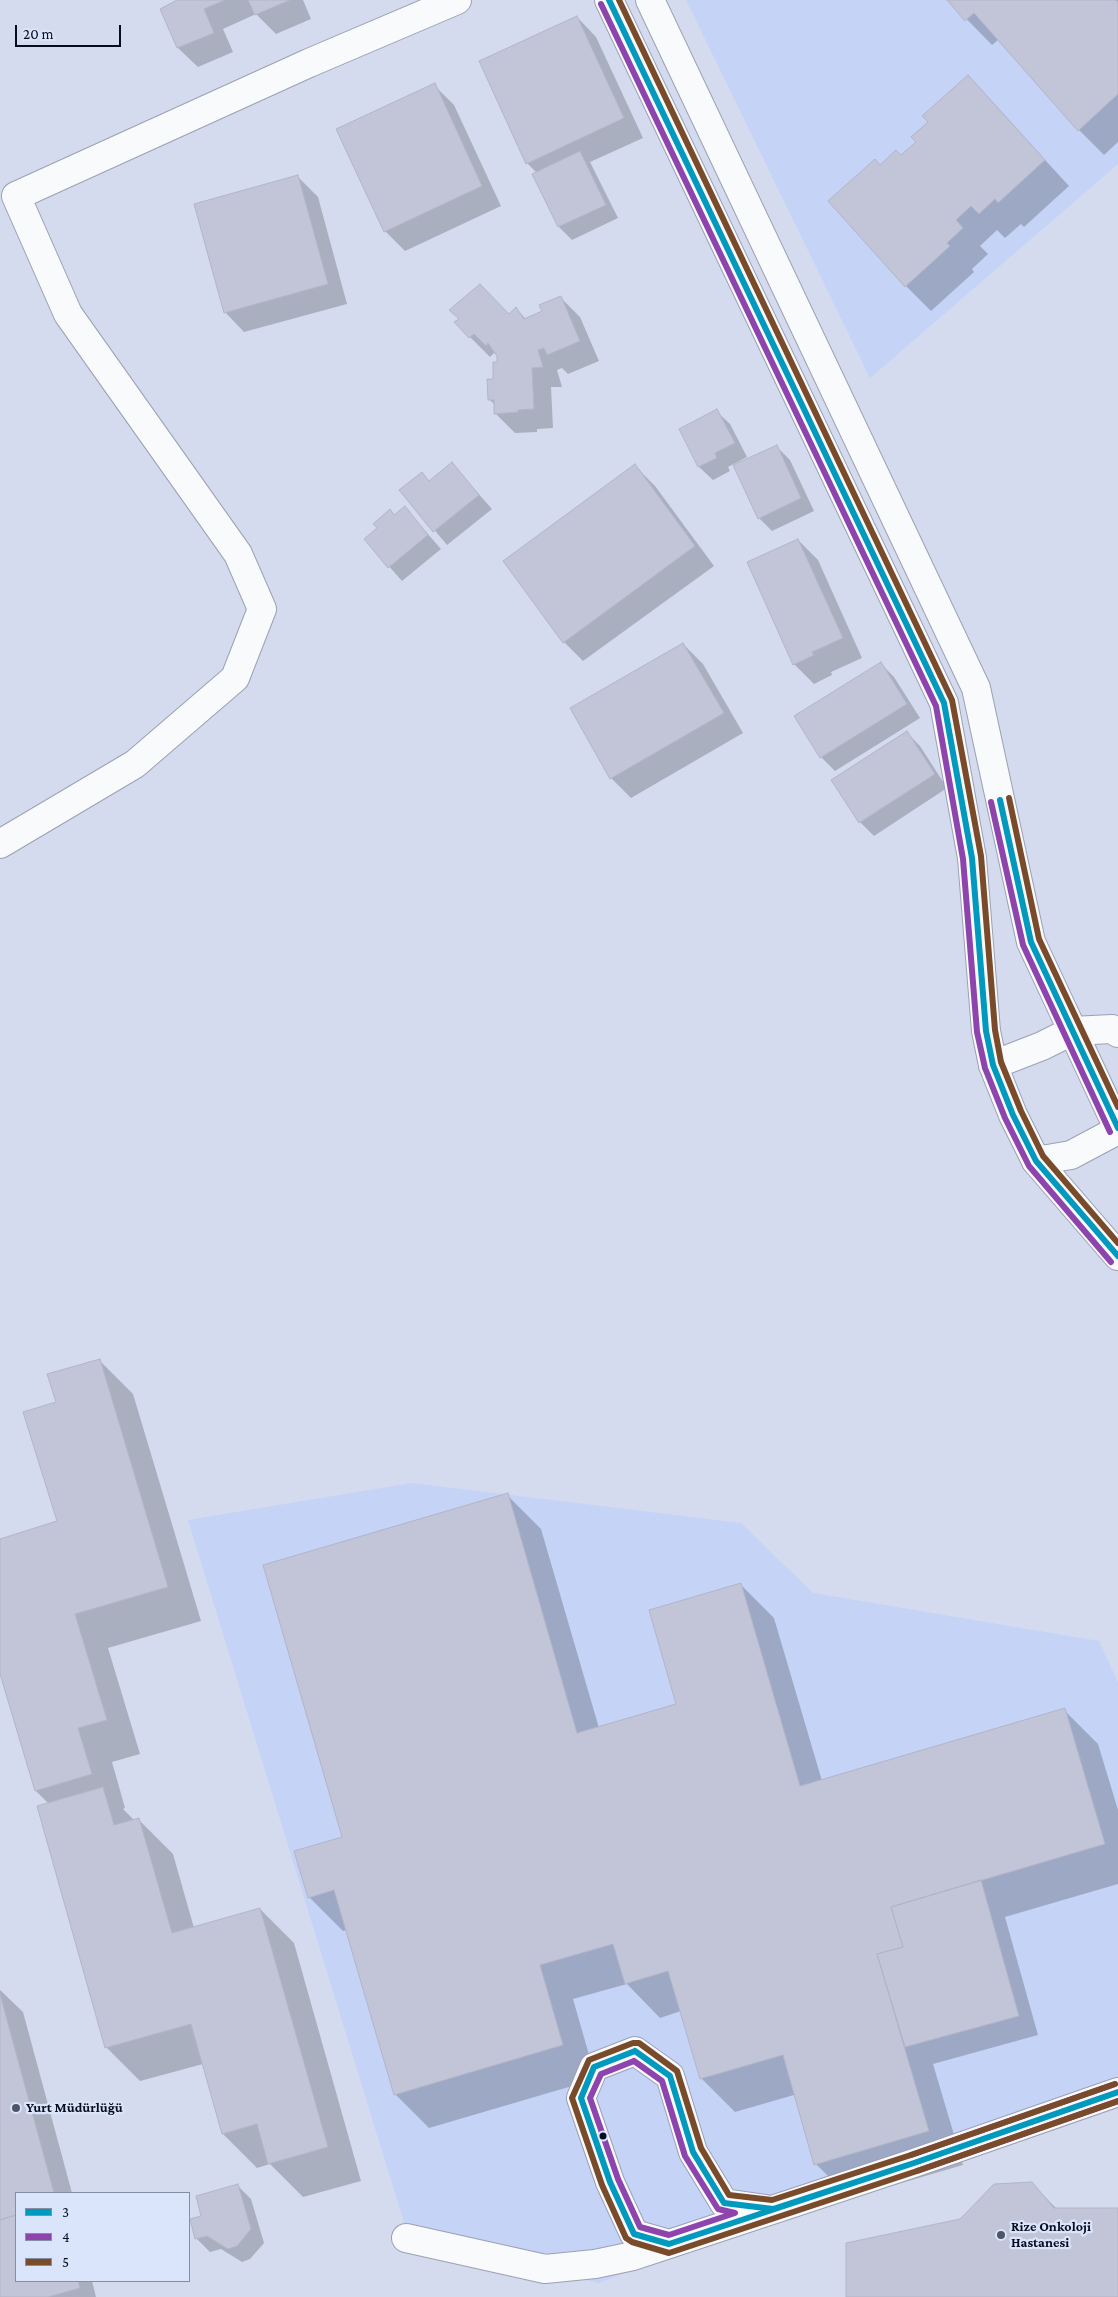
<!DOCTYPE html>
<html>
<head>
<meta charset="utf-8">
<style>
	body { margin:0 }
	#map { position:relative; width:1118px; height:2297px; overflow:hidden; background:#d4dbee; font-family:"Crimson Pro",serif }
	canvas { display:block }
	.legend { position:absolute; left:15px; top:2192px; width:175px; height:90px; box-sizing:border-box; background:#dae4fa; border:1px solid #868ea3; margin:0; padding:6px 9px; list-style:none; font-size:15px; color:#070d20 }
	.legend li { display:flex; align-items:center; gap:10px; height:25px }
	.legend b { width:25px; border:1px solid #868ea3 }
	.scale { position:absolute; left:15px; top:25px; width:106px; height:22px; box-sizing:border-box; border:2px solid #070d20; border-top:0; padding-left:6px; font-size:15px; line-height:18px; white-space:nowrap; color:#070d20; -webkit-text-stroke:4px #dae4fa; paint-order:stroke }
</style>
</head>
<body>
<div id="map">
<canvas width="1118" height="2297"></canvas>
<ul class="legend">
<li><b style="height:6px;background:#0199bd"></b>3</li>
<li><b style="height:6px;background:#8e44ad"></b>4</li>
<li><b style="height:6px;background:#7a4b2a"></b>5</li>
</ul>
<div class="scale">20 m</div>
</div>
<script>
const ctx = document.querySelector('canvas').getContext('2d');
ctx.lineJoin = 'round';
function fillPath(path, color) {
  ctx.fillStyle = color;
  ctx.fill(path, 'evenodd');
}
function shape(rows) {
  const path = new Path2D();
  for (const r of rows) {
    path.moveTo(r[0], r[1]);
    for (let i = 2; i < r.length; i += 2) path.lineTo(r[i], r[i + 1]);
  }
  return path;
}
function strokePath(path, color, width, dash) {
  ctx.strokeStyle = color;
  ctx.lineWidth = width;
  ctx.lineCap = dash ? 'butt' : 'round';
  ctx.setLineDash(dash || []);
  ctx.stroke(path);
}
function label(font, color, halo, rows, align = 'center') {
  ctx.font = font + ' "Crimson Pro",serif';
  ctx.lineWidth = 4.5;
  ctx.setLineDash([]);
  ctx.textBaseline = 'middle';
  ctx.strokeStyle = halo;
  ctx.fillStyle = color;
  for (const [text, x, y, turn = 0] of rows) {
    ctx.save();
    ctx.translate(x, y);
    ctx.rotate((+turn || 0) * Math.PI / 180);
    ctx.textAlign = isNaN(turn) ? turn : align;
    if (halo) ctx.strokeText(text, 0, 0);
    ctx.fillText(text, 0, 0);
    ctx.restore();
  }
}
const built = shape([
	[686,0,1118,0,1118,164,870,378],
	[412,1483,741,1523,813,1593,1099,1641,1118,1682,1118,2080,599,2283,410,2242,188,1520]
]);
const shadow = shape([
	[178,0,303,0,311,19,276,34,256,14,223,29,233,52,198,67,178,48],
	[948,0,1118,0,1118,142,1104,155,1079,130,999,39,992,45],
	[577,17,596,37,643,138,590,162,618,218,572,240,559,227,537,173,527,163],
	[968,76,1069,186,1024,227,1021,224,1005,238,997,230,980,246,988,254,972,269,974,272,931,311,906,286,880,166,901,157,918,142,930,122],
	[434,85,454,105,501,206,405,251,385,231],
	[298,177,318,197,347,304,244,332,225,312],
	[560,297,580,317,599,361,568,374,562,368,557,370,562,387,551,387,553,428,537,429,537,432,515,433,495,413,495,405,490,400,498,356,494,353,490,357,456,323,509,315,516,309,526,319,543,311],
	[716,411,730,424,747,457,728,467,730,471,713,480,699,467,680,430],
	[777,447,790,460,814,511,772,531,759,518],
	[452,464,492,509,447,545,401,490,421,473,430,482],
	[635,466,655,486,714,566,583,661,564,642],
	[405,508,441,549,402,581,365,539],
	[798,540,818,560,862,658,831,672,832,675,814,684,794,664],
	[683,644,703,664,743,733,631,798,611,778,572,709],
	[881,664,894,677,920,718,835,771,821,757,795,716],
	[907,733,920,746,947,788,874,836,860,822,833,781],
	[99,1360,133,1394,201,1621,108,1648,140,1754,112,1762,125,1808,123,1809,135,1821,139,1820,173,1854,194,1928,260,1909,294,1943,361,2181,303,2197,270,2164,257,2168,223,2134,203,2064,140,2081,106,2047,49,1804,36,1791,0,1669,0,1540,58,1522,57,1403],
	[507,1495,541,1529,599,1728,677,1705,740,1584,774,1618,822,1781,1064,1710,1098,1744,1118,1810,1118,1884,1005,1917,1038,2035,933,2064,963,2165,850,2198,816,2164,794,2095,735,2112,701,2078,681,2011,660,2018,627,1984,573,1999,596,2079,429,2128,395,2094,347,1930,343,1931,309,1897,344,1838],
	[0,1990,23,2012,72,2193,16,2193,16,2281,92,2281,96,2297,0,2297],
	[1031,2183,1057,2209,1118,2209,1118,2297,847,2297,960,2220],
	[238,2186,251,2199,264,2243,250,2259,242,2262,221,2249,210,2252,196,2238,203,2217]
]);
const building = shape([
	[177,0,225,0,204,9,214,33,177,48,160,9,177,0],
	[248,0,290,0,255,15,248,0],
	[947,0,1116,0,1118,2,1118,94,1078,131,974,13,965,21,947,0],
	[577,16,624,118,526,164,479,61,577,16],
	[968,75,1045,160,998,203,995,199,979,214,971,206,956,220,963,228,947,243,950,246,905,287,828,201,875,159,880,165,896,150,901,155,916,142,911,137,928,122,922,116,968,75],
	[435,83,482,186,384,232,336,129,435,83],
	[580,151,606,205,558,227,532,174,580,151],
	[298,175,328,284,224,313,194,204,298,175],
	[480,284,509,314,516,307,524,319,542,311,539,305,561,296,580,341,547,355,544,348,538,350,543,367,532,368,534,409,518,410,518,412,494,414,494,400,488,400,487,379,493,379,493,362,497,362,497,356,488,343,486,346,474,334,469,338,454,322,459,319,449,310,480,284],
	[717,409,735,443,715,453,717,458,698,467,679,429,717,409],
	[777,445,801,498,758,519,733,465,777,445],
	[452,462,479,495,433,532,399,490,422,472,429,481,452,462],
	[635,464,695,546,563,643,503,561,635,464],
	[405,506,428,535,388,568,364,539,377,528,373,524,390,509,394,515,405,506],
	[798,539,843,638,812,652,814,655,793,665,747,562,798,539],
	[683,643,724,713,610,779,570,708,683,643],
	[881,662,907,704,820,758,794,716,881,662],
	[907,731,935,774,859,823,831,780,907,731],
	[100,1359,168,1587,75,1614,107,1720,78,1728,92,1774,35,1791,0,1674,0,1539,57,1521,23,1412,56,1402,47,1374,100,1359],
	[508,1493,577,1733,676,1704,649,1610,741,1583,800,1786,1065,1708,1105,1844,891,1907,903,1947,877,1954,929,2131,814,2165,783,2055,700,2079,668,1971,625,1984,613,1944,540,1965,563,2045,394,2095,334,1890,308,1898,294,1851,342,1837,263,1565,508,1493],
	[103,1787,114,1825,139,1818,172,1933,260,1908,328,2147,268,2164,257,2124,222,2134,191,2024,105,2048,37,1806,103,1787],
	[981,1880,1019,2016,905,2047,877,1954,903,1947,891,1907,981,1880],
	[0,1994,54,2193,16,2193,16,2215,0,2220,0,1994],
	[1032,2182,1054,2208,1118,2208,1118,2297,846,2297,846,2243,960,2219,994,2184,1032,2182],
	[238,2184,251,2229,237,2246,228,2249,207,2236,195,2239,190,2219,201,2216,196,2196,238,2184],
	[16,2215,16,2281,78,2281,80,2288,48,2297,0,2297,0,2220,16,2215]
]);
const street = shape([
	[0,844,135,764,235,678,262,609,238,554,68,314,16,196,309,63,457,0],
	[993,1065,1042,1046,1072,1031,1112,1029,1118,1033],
	[1036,1161,1071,1155,1118,1130]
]);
const secondary = shape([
	[609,0,944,703,972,858,986,1031,993,1065,1013,1115,1036,1161,1118,1256],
	[650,0,976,688,1031,942,1118,1128],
	[406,2238,545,2269,595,2264,633,2256,914,2163,1118,2092],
	[669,2244,634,2234,610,2182,581,2098,594,2067,635,2051,670,2076,693,2152,724,2203,766,2209]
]);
const bus1 = shape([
	[609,0,944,703,972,858,986,1031,993,1065,1013,1115,1036,1161,1118,1256],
	[1000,800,1031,942,1118,1128],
	[635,2051,670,2076,693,2152,724,2203,773,2209,914,2163,669,2244,634,2234,610,2182,581,2098,594,2067,635,2051],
	[914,2163,1118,2092]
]);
const bus2 = shape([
	[601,4,936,706,963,859,977,1032,985,1068,1005,1118,1029,1166,1111,1262],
	[991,802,1023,945,1110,1132],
	[634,2061,662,2081,685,2156,718,2209,735,2213,669,2235,640,2227,618,2179,590,2098,601,2074,634,2061],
	[911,2155,1115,2084],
	[917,2171,1118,2101]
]);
const bus3 = shape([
	[619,0,952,700,981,856,995,1030,1001,1062,1021,1111,1043,1156,1118,1243],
	[1009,798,1039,939,1118,1107],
	[1115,2084,911,2155,772,2200,729,2195,701,2148,677,2071,639,2043,633,2043,589,2060,572,2098,602,2185,626,2238,632,2242,669,2253,917,2171,1118,2101]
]);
const markers = [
	[16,2108,5,"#4f5568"],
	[603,2136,4.5,"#070d20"],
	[1001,2235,5,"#4f5568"]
];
const poiNames = [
	["Yurt Müdürlüğü",26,2108],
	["Rize Onkoloji",1011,2227],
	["Hastanesi",1011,2243]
];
fillPath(built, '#c5d3f7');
fillPath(shadow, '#0003');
fillPath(building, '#c2c4d7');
strokePath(building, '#b2b5c8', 1);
strokePath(street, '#9ba1b3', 30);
strokePath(secondary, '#9ba1b3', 30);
strokePath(street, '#f9fafc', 28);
strokePath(secondary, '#f9fafc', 28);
strokePath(bus1, '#0199bd', 6);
strokePath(bus2, '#8e44ad', 6);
strokePath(bus3, '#7a4b2a', 6);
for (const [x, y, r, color] of markers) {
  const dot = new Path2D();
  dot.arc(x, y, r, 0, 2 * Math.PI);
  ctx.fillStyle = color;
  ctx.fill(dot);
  strokePath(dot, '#dae4fa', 2);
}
label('bold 14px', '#070d20', '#dae4fa', poiNames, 'left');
</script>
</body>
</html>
